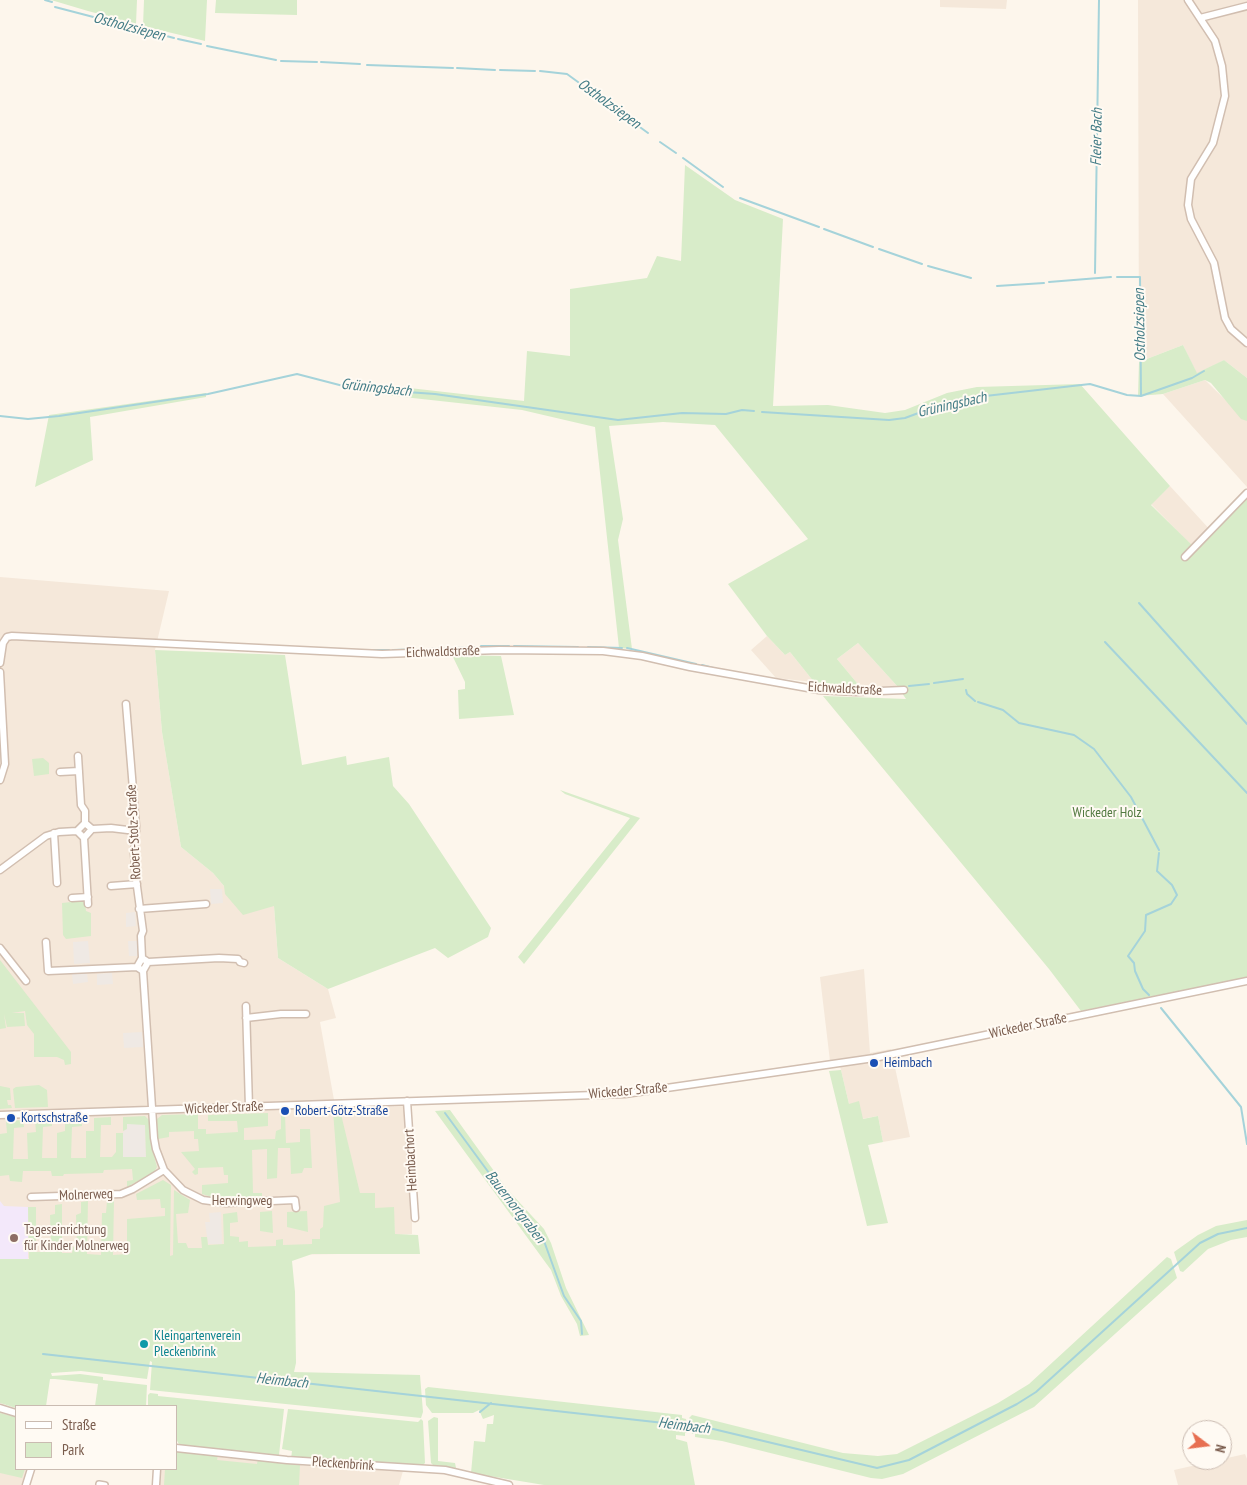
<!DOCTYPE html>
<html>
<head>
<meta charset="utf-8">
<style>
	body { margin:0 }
	#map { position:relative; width:1247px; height:1485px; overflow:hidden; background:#fdf6ec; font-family:"PT Sans Narrow",sans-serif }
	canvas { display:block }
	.legend { position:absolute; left:15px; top:1405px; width:162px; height:65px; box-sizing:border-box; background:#fffaf3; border:1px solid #cabbb1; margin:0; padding:6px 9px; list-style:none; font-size:15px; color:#7a5c4d }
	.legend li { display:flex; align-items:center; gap:10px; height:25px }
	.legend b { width:25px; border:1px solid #cabbb1 }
	.north { position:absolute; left:1182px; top:1420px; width:50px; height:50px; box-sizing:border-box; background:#fffaf3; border:1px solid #cabbb1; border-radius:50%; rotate:105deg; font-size:14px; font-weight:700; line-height:20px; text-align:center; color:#7a5c4d }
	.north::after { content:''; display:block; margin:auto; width:18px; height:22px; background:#e76f51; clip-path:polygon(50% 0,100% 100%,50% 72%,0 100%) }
</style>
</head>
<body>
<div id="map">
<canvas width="1247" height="1485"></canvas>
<ul class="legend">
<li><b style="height:6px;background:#fff"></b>Straße</li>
<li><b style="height:14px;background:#d8ecc9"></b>Park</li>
</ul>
<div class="north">N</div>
</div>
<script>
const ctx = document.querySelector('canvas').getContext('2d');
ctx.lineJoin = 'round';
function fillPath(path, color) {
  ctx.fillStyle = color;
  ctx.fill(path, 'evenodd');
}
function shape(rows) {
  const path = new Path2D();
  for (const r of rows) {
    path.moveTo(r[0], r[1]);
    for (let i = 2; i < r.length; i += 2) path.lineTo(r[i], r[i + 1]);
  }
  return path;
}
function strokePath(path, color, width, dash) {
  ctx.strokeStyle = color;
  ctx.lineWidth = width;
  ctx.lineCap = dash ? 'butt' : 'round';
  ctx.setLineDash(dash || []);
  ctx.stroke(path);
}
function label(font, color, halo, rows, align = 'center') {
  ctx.font = font + ' "PT Sans Narrow",sans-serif';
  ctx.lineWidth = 4;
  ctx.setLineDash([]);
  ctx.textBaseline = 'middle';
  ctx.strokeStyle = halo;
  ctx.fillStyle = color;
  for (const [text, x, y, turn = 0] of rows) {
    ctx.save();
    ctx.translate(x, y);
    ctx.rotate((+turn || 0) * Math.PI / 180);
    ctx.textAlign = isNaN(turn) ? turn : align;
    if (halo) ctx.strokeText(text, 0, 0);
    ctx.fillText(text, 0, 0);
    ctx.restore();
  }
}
const residential = shape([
	[940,0,1007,0,1006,9,940,7],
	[1138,0,1247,0,1247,378,1224,360,1197,374,1183,345,1139,362],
	[1205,380,1247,421,1247,487,1163,394],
	[1170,486,1212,532,1196,550,1151,504],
	[0,577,169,591,155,650,162,732,181,847,213,873,224,886,274,906,278,958,328,989,336,1018,320,1022,334,1100,153,1108,155,1113,410,1106,417,1219,412,1220,412,1234,395,1235,393,1207,339,1254,0,1259],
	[767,636,785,655,790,652,814,682,776,678,751,650],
	[858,643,898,687,862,689,837,659],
	[864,969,870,1053,891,1049,910,1137,883,1142,878,1116,862,1119,849,1104,840,1066,830,1061,820,977],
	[0,1412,16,1418,16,1469,27,1469,22,1485,0,1485],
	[1245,1454,1247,1459,1247,1485,1178,1485,1174,1470],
	[218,1455,300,1465,403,1471,399,1485,159,1485,160,1469,176,1469]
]);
const industrial = shape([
	[210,889,222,889,223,903,211,904],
	[135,912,136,926,126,927,126,913],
	[88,941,90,963,74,964,73,942],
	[128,941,137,941,137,956,129,956],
	[87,973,88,982,73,984,72,974],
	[112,973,113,984,97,985,97,974],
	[142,1032,143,1047,124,1048,123,1033],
	[127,1124,145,1124,146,1157,123,1157,123,1133],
	[221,1212,222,1244,208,1244,205,1222,210,1222,209,1213]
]);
const education = shape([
	[0,1201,4,1206,28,1207,28,1259,0,1259]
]);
const green = shape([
	[51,0,137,0,136,24,88,11],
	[144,0,207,0,205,41,143,26],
	[216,0,297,0,297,15,215,13],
	[685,165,735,200,783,219,773,406,828,405,885,413,905,410,947,393,977,387,1080,384,1170,486,1151,505,1196,549,1247,496,1247,977,1081,1011,1049,969,823,696,906,699,898,687,858,643,837,659,862,689,814,682,790,652,785,655,767,636,728,584,808,539,715,425,663,422,609,426,623,519,618,540,632,649,619,648,595,427,522,410,358,392,360,387,383,385,524,401,527,351,570,356,570,289,647,278,657,256,681,261],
	[1183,345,1197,373,1224,360,1247,378,1247,421,1241,419,1211,383,1205,380,1163,394,1138,396,1139,362],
	[206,393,206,397,90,417,93,460,35,487,49,415],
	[155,650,285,655,302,765,346,756,347,765,389,757,393,786,409,804,491,928,488,937,448,958,435,948,328,989,278,958,274,906,243,915,225,894,224,886,213,873,181,847,162,732],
	[452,655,501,656,514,715,459,719,458,690,465,689,465,682],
	[43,758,49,763,49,774,34,776,32,759],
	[560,790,640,818,524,964,518,957,630,818,565,794],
	[80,901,85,903,86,911,91,913,91,936,66,939,63,935,62,903],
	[0,960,71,1052,71,1064,65,1065,64,1060,57,1057,34,1057,34,1034,27,1025,25,1011,12,1013,24,1013,25,1026,7,1027,4,1014,6,1028,0,1029],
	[841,1070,849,1104,859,1101,863,1119,878,1116,883,1142,868,1145,888,1223,867,1226,829,1071],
	[39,1085,47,1090,48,1107,15,1108,13,1089,16,1087],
	[0,1086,10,1088,11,1100,7,1100,8,1105,11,1105,12,1108,0,1109],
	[340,1110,360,1193,375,1193,375,1208,394,1207,395,1234,418,1235,420,1254,312,1254,292,1261,295,1292,296,1363,294,1372,420,1375,423,1412,421,1418,150,1390,152,1362,150,1361,147,1379,81,1371,51,1373,52,1376,80,1374,103,1377,103,1380,147,1385,146,1406,95,1406,98,1384,55,1379,50,1379,46,1406,16,1406,16,1408,0,1403,0,1259,29,1259,28,1207,36,1207,36,1252,47,1252,47,1245,51,1244,50,1215,55,1214,55,1205,62,1204,62,1253,72,1253,73,1247,77,1246,76,1215,81,1213,81,1202,88,1201,87,1254,101,1255,102,1213,106,1213,107,1201,114,1200,113,1255,127,1254,127,1219,165,1216,165,1208,161,1208,160,1199,137,1200,136,1194,163,1180,171,1185,170,1256,173,1255,174,1190,190,1200,188,1213,176,1214,178,1243,186,1243,188,1248,202,1248,201,1237,207,1237,208,1245,224,1244,223,1214,237,1212,238,1222,230,1223,230,1236,239,1237,239,1242,248,1241,248,1247,276,1246,276,1240,283,1239,283,1245,312,1244,312,1239,320,1239,320,1229,323,1227,324,1206,340,1202,333,1111],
	[450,1110,507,1189,544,1229,551,1243,566,1288,589,1335,580,1336,577,1324,561,1296,551,1270,435,1111],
	[268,1113,268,1126,244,1128,244,1140,275,1139,276,1131,281,1129,281,1113,285,1113,286,1143,300,1142,300,1129,310,1129,312,1168,304,1168,302,1173,291,1174,290,1148,278,1148,277,1178,267,1179,267,1149,252,1150,253,1193,262,1193,262,1197,212,1197,202,1194,202,1185,228,1183,228,1175,224,1175,223,1167,198,1168,198,1174,195,1175,192,1172,195,1169,181,1152,199,1151,198,1139,194,1139,194,1131,169,1132,169,1137,158,1139,157,1119,162,1115,198,1114,198,1129,206,1129,206,1134,238,1132,237,1121,208,1121,208,1115],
	[145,1116,149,1120,151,1145,157,1167,154,1172,127,1187,127,1181,133,1180,132,1169,104,1170,103,1173,64,1174,63,1176,52,1176,51,1171,23,1171,22,1182,10,1181,9,1175,0,1176,0,1134,7,1133,6,1121,23,1120,24,1127,14,1128,13,1159,28,1159,27,1133,36,1132,35,1120,52,1119,52,1126,43,1127,42,1158,57,1158,57,1133,65,1131,65,1119,82,1119,82,1126,72,1127,71,1158,86,1158,86,1131,94,1131,94,1118,111,1117,111,1125,101,1125,100,1157,112,1157,116,1152,116,1133,123,1133,123,1157,146,1157,145,1125,127,1124,127,1129,123,1131,123,1117],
	[272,1211,273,1233,260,1231,260,1212],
	[307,1211,308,1232,287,1227,287,1212],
	[1247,1220,1247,1237,1231,1240,1208,1249,1183,1272,1180,1271,1174,1252,1198,1235,1216,1226],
	[1167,1257,1171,1259,1177,1278,1034,1407,903,1474,882,1479,871,1478,722,1441,695,1437,695,1433,692,1434,689,1418,692,1415,843,1453,878,1456,897,1454,998,1403,1029,1384],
	[428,1387,682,1415,682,1418,686,1419,688,1433,685,1433,685,1436,676,1435,676,1439,687,1442,695,1485,544,1485,471,1473,474,1441,485,1442,487,1424,493,1424,494,1415,483,1419,479,1410,473,1413,432,1413,426,1405,425,1389],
	[150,1393,158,1394,158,1396,284,1409,279,1455,180,1446,176,1439,176,1406,148,1406,148,1395],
	[288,1409,418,1422,421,1419,423,1421,425,1463,422,1466,291,1459,292,1451,282,1449],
	[0,1413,16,1417,16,1469,25,1469,22,1478,0,1473],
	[434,1417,438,1418,438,1461,455,1463,456,1468,435,1467,431,1463,428,1421],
	[176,1449,218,1455,217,1460,257,1464,258,1459,300,1465,299,1485,164,1485,165,1469,176,1469]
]);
const stream = shape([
	[45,0,52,2],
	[55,7,174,38],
	[178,39,201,44],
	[207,46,276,60],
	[281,61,317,62],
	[321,62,360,64],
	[367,65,453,68],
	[457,68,495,70],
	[500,70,535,71],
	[540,71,567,74,648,133],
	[660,142,676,153],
	[683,158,723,187],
	[740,198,819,227],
	[824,229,873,247],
	[879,249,922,264],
	[928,266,971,278],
	[1095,273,1099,0],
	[1117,277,1140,277,1141,396],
	[1049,282,1111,277],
	[997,286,1044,283],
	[762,412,889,420,905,418,948,402,968,398,1090,384,1127,395,1141,396,1192,378,1204,371],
	[0,416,28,419,59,416,208,394,297,374,351,388,435,394,618,420,682,413,726,414,742,410,754,411],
	[1139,603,1247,724],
	[1105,642,1247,793],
	[481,646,509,646],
	[514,646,578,647],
	[588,647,622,648],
	[453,648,475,647],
	[627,648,696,664],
	[430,649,448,648],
	[368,650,389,650],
	[393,650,425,649],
	[702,665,717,669],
	[934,683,963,679],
	[909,686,929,684],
	[966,690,967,694,975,701],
	[978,702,1003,710,1019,723,1074,735,1094,749,1131,797,1159,850],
	[1149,995,1143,989,1135,971,1134,963,1128,956,1145,931,1146,915,1171,904,1177,895,1172,885,1157,871,1159,853],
	[1161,1008,1241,1107,1247,1144],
	[445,1113,514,1207,544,1241,564,1296,581,1321,582,1334],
	[43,1354,709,1428,877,1468,909,1460,1017,1404,1036,1392,1200,1243,1218,1234,1247,1228],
	[480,1412,491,1403]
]);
const pedestrian = shape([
	[99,1484,105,1485]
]);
const minor = shape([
	[1188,0,1215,41,1222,66,1225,96,1213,143,1191,179,1188,205,1191,219,1214,263,1225,318,1231,329,1247,343],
	[1200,18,1247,6],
	[1185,557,1247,493],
	[0,663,3,643,7,637,12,636,382,654,499,650,603,651,642,656,690,667,819,690,856,692,904,690],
	[0,672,5,764,0,780],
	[126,704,136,826,134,853,136,879,143,931,141,936,142,958,137,967,143,971],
	[78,756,81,805,85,811,85,823],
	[60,772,79,771],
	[77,831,85,823,92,829,111,828,136,831],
	[54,833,57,883],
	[84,838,88,904],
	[0,870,46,836,59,832,77,831,84,838,92,829],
	[111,886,137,884],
	[72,898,88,897],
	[139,909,206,904],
	[46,942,48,971,137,967],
	[0,948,26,981],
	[142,958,148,962,143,971,154,1138,156,1149,164,1170,183,1190,203,1200,226,1203,295,1200,296,1208],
	[148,962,219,958,238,959,240,962,244,963],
	[246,1006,249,1107],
	[246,1018,281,1014,306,1014],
	[407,1101,415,1218],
	[0,1115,625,1094,874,1058,1247,981],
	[31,1197,121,1194,133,1189,164,1170],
	[0,1408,16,1413],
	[176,1448,287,1460,445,1470,509,1485],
	[26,1485,31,1469],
	[156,1485,157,1469]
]);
const markers = [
	[874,1063,5,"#1a4fb4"],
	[285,1111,5,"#1a4fb4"],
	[11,1118,5,"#1a4fb4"],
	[14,1238,5,"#8d6e63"],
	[144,1344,5,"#0f9aa8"]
];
const streetNames = [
	["Eichwaldstraße",443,652,-2],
	["Eichwaldstraße",845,689,3],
	["Robert-Stolz-Straße",134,832,-93],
	["Wickeder Straße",1028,1026,-12],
	["Wickeder Straße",628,1091,-5],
	["Wickeder Straße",224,1108,-2],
	["Heimbachort",411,1160,-93],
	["Molnerweg",86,1195,-2],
	["Herwingweg",242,1201],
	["Pleckenbrink",343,1464,4]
];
const parkNames = [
	["Wickeder Holz",1107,813]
];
const transitNames = [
	["Heimbach",884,1063],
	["Robert-Götz-Straße",295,1111],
	["Kortschstraße",21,1118]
];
const educationNames = [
	["Tageseinrichtung",24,1230],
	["für Kinder Molnerweg",24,1246]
];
const cultureNames = [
	["Kleingartenverein",154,1336],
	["Pleckenbrink",154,1352]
];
const waterNames = [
	["Ostholzsiepen",129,27,15],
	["Ostholzsiepen",609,104,36],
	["Fleier Bach",1097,137,-89],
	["Ostholzsiepen",1140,325,-91],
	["Grüningsbach",376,388,6],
	["Grüningsbach",952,405,-13],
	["Bauernortgraben",515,1207,52],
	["Heimbach",282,1381,6],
	["Heimbach",684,1426,7]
];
fillPath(residential, '#f5e8da');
fillPath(industrial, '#efe9e4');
fillPath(education, '#f3e8fa');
fillPath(green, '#d8ecc9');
strokePath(stream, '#a5d3da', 2);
strokePath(pedestrian, '#d1beb0', 8);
strokePath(minor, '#d1beb0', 9);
strokePath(pedestrian, '#fff', 5);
strokePath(minor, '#fff', 6);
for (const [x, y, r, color] of markers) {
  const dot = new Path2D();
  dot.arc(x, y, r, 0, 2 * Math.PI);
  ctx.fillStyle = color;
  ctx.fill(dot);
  strokePath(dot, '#fffaf3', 2);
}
label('14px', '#7a5c4d', '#fffaf3', streetNames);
label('14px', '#537a41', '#fffaf3', parkNames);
label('14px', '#164399', '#fffaf3', transitNames, 'left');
label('14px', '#785e54', '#fffaf3', educationNames, 'left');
label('14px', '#0d838f', '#fffaf3', cultureNames, 'left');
label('italic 15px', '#437c86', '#fffaf3', waterNames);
</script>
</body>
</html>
